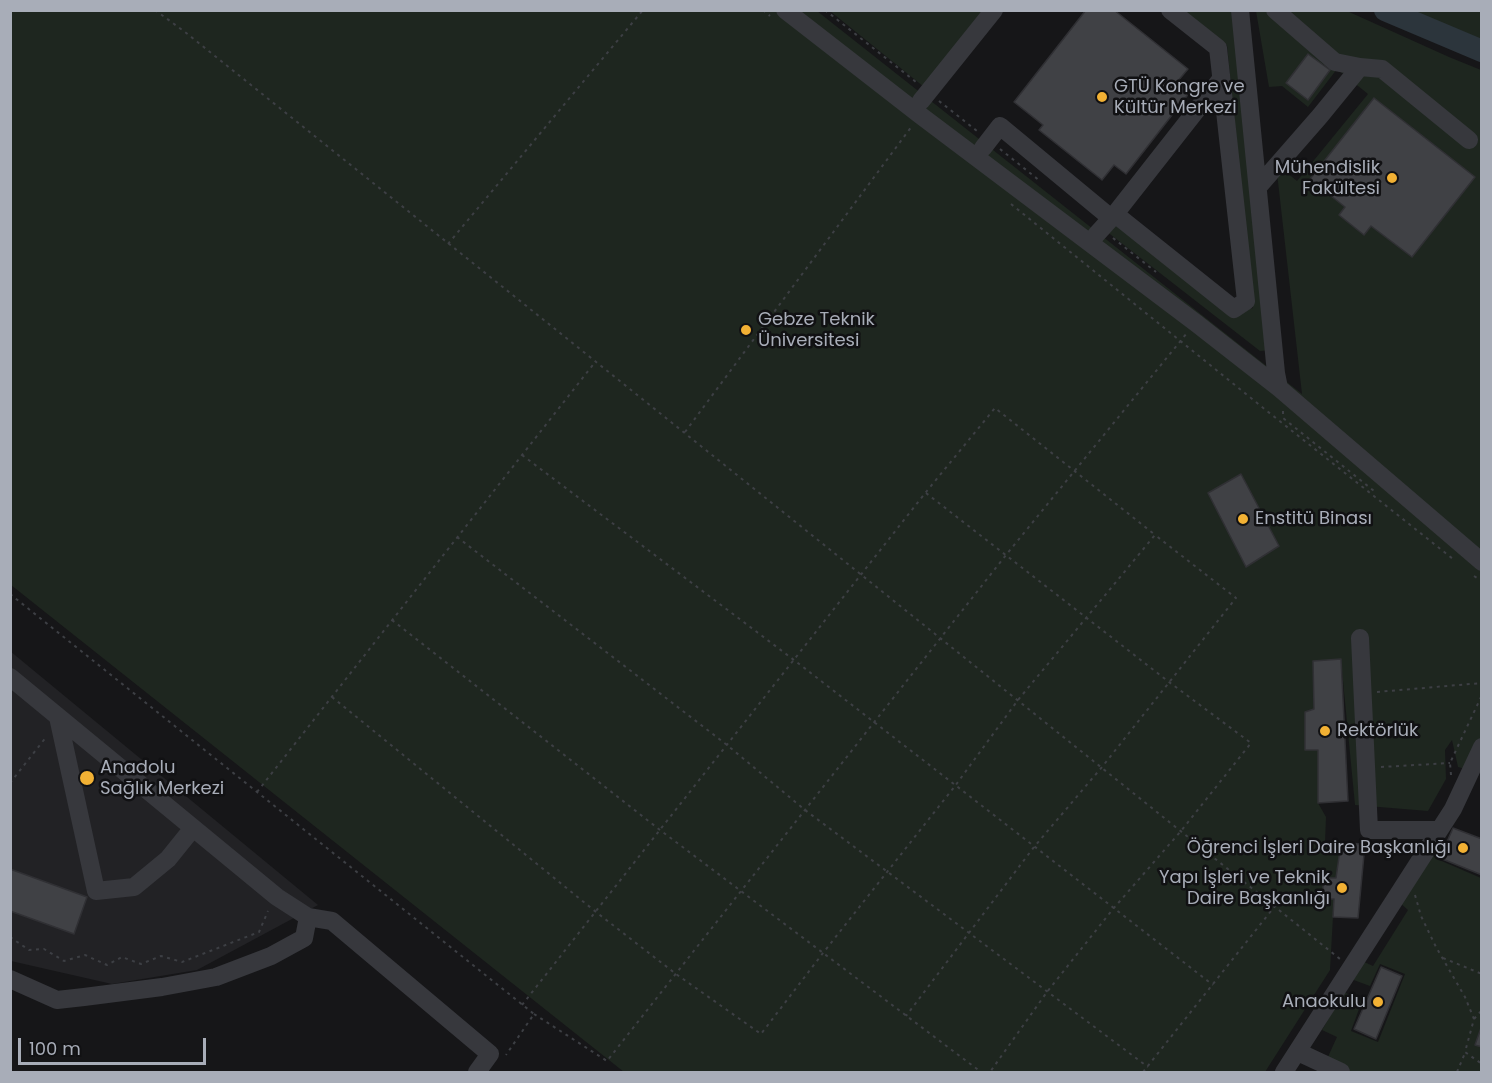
<!DOCTYPE html>
<html>
<head>
<meta charset="utf-8">
<style>
	body { margin:0 }
	#map { position:relative; width:1492px; height:1083px; overflow:hidden; background:#161618; font-family:Poppins,sans-serif }
	canvas { display:block }
	.frame { position:absolute; inset:0; border:12px solid #a8adb8; pointer-events:none }
	.scale { position:absolute; left:18px; top:1038px; width:188px; height:27px; box-sizing:border-box; border:3px solid #a8adb8; border-top:0; padding-left:8px; font-size:18px; line-height:21px; white-space:nowrap; color:#a8adb8; -webkit-text-stroke:4px #111113; paint-order:stroke }
</style>
</head>
<body>
<div id="map">
<canvas width="1492" height="1083"></canvas>
<div class="frame"></div>
<div class="scale">100 m</div>
</div>
<script>
const ctx = document.querySelector('canvas').getContext('2d');
ctx.lineJoin = 'round';
function fillPath(path, color) {
  ctx.fillStyle = color;
  ctx.fill(path, 'evenodd');
}
function shape(rows) {
  const path = new Path2D();
  for (const r of rows) {
    path.moveTo(r[0], r[1]);
    for (let i = 2; i < r.length; i += 2) path.lineTo(r[i], r[i + 1]);
  }
  return path;
}
function strokePath(path, color, width, dash) {
  ctx.strokeStyle = color;
  ctx.lineWidth = width;
  ctx.lineCap = dash ? 'butt' : 'round';
  ctx.setLineDash(dash || []);
  ctx.stroke(path);
}
function label(font, color, halo, rows, align = 'center') {
  ctx.font = font + ' Poppins,sans-serif';
  ctx.lineWidth = 5;
  ctx.setLineDash([]);
  ctx.textBaseline = 'middle';
  ctx.strokeStyle = halo;
  ctx.fillStyle = color;
  for (const [text, x, y, turn = 0] of rows) {
    ctx.save();
    ctx.translate(x, y);
    ctx.rotate((+turn || 0) * Math.PI / 180);
    ctx.textAlign = isNaN(turn) ? turn : align;
    if (halo) ctx.strokeText(text, 0, 0);
    ctx.fillText(text, 0, 0);
    ctx.restore();
  }
}
const built = shape([
	[10,651,318,905,197,970,112,984,11,961]
]);
const green = shape([
	[10,11,817,11,1302,394,1276,164,1297,181,1368,94,1337,69,1308,107,1282,86,1269,87,1256,11,1347,11,1449,57,1481,70,1481,773,1458,767,1452,740,1445,750,1446,779,1428,811,1355,805,1341,660,1313,661,1314,709,1305,712,1305,750,1318,750,1318,803,1326,817,1325,843,1341,843,1336,878,1323,878,1323,899,1334,899,1330,970,1265,1072,624,1072,11,585],
	[830,11,986,11,924,87],
	[1184,11,1237,11,1273,350,1260,351,1106,231,1114,221,1230,313,1253,308,1227,45],
	[1385,11,1481,11,1481,51],
	[1435,841,1444,844,1437,859,1481,878,1481,1072,1352,1072,1327,1059,1337,1037,1322,1030,1344,992,1362,1001,1351,1031,1378,1042,1405,974,1380,964,1370,986,1351,979,1362,961,1373,966,1408,910,1398,901]
]);
const river = shape([
	[1385,10,1482,51]
]);
const building = shape([
	[1086,10,1114,10,1188,69,1177,82,1190,92,1126,174,1114,165,1102,180,1039,130,1043,125,1014,102,1086,10],
	[1308,54,1330,70,1308,100,1286,83,1308,54],
	[1374,98,1475,177,1412,257,1371,226,1364,235,1339,215,1345,207,1310,179,1374,98],
	[1241,474,1279,546,1246,567,1208,493,1241,474],
	[1341,659,1348,801,1318,803,1318,750,1305,750,1305,712,1314,709,1313,661,1341,659],
	[1453,828,1482,839,1482,875,1440,858,1453,828],
	[1341,843,1365,844,1358,918,1333,917,1334,899,1323,899,1323,878,1336,878,1341,843],
	[10,869,87,897,74,934,10,911,10,869],
	[1381,967,1402,976,1376,1039,1354,1029,1381,967],
	[1482,1025,1482,1047,1475,1045,1482,1025]
]);
const path = shape([
	[155,10,185,32,1340,959],
	[763,10,770,16],
	[825,10,916,82],
	[939,101,977,131],
	[1000,149,1040,181],
	[1011,204,1267,411,1453,559],
	[1113,238,1156,272],
	[448,244,643,10],
	[1283,411,1283,418,1374,491],
	[685,432,912,126],
	[522,455,794,660,1213,985],
	[926,493,1169,682,1251,743,1181,831,1113,909,1047,992,990,1072],
	[457,537,727,745,805,810,1148,1067],
	[1474,576,1482,581],
	[10,594,534,1014,506,1055],
	[392,620,660,830,981,1072],
	[1377,692,1482,683],
	[332,697,596,912,676,974,761,1034,823,953,955,786,1018,700,1155,535,1236,598,1102,767,1034,847,906,1016],
	[1381,767,1450,763],
	[1451,775,1450,763,1482,695],
	[10,783,47,736],
	[257,792,596,361],
	[1415,895,1421,916,1436,947,1465,997,1474,1019,1465,1052,1482,1064],
	[10,937,29,950,44,949,64,961,85,955,107,965,122,957,141,964,161,956,182,962,259,932,268,911],
	[1443,958,1482,974],
	[522,1005,926,492,995,408,1154,534],
	[534,1014,607,1061,1006,555,1187,333],
	[1474,1019,1482,1010],
	[1143,1072,1275,906],
	[1457,1072,1465,1053]
]);
const minor = shape([
	[785,10,920,115,1196,323,1279,388,1482,562],
	[1240,10,1276,373,1279,388],
	[1275,10,1335,62,1360,67],
	[921,101,994,10],
	[983,148,1000,126,1111,218],
	[1258,187,1320,116,1360,67,1382,69,1469,140],
	[1115,214,1234,309,1246,301,1218,48,1170,10],
	[1096,235,1115,214,1221,79],
	[1360,638,1369,830,1439,830],
	[10,677,277,897,308,917,332,921,490,1054,477,1072],
	[58,717,96,891,134,887,168,859,193,828],
	[10,979,57,1000,84,997,162,987,216,977,271,956,304,938,308,917],
	[1298,1052,1341,1072],
	[1284,1072,1453,809,1482,747]
]);
const markers = [
	[1102,97,6,"#f2b134"],
	[1392,178,6,"#f2b134"],
	[746,330,6,"#f2b134"],
	[1243,519,6,"#f2b134"],
	[1325,731,6,"#f2b134"],
	[87,778,8,"#f2b134"],
	[1463,848,6,"#f2b134"],
	[1342,888,6,"#f2b134"],
	[1378,1002,6,"#f2b134"]
];
const poiNames = [
	["GTÜ Kongre ve",1114,87],
	["Kültür Merkezi",1114,108],
	["Mühendislik",1380,168,"right"],
	["Fakültesi",1380,189,"right"],
	["Gebze Teknik",758,320],
	["Üniversitesi",758,341],
	["Enstitü Binası",1255,519],
	["Rektörlük",1337,731],
	["Anadolu",100,768],
	["Sağlık Merkezi",100,789],
	["Öğrenci İşleri Daire Başkanlığı",1451,848,"right"],
	["Yapı İşleri ve Teknik",1330,878,"right"],
	["Daire Başkanlığı",1330,899,"right"],
	["Anaokulu",1366,1002,"right"]
];
fillPath(built, '#222225');
fillPath(green, '#1e261f');
strokePath(river, '#2c353c', 22);
fillPath(building, '#404145');
strokePath(building, '#303034', 1.5);
strokePath(path, '#3d3f44', 2, [3, 4.5]);
strokePath(minor, '#37383d', 18);
for (const [x, y, r, color] of markers) {
  const dot = new Path2D();
  dot.arc(x, y, r, 0, 2 * Math.PI);
  ctx.fillStyle = color;
  ctx.fill(dot);
  strokePath(dot, '#111113', 2);
}
label('18px', '#a8adb8', '#111113', poiNames, 'left');
</script>
</body>
</html>
